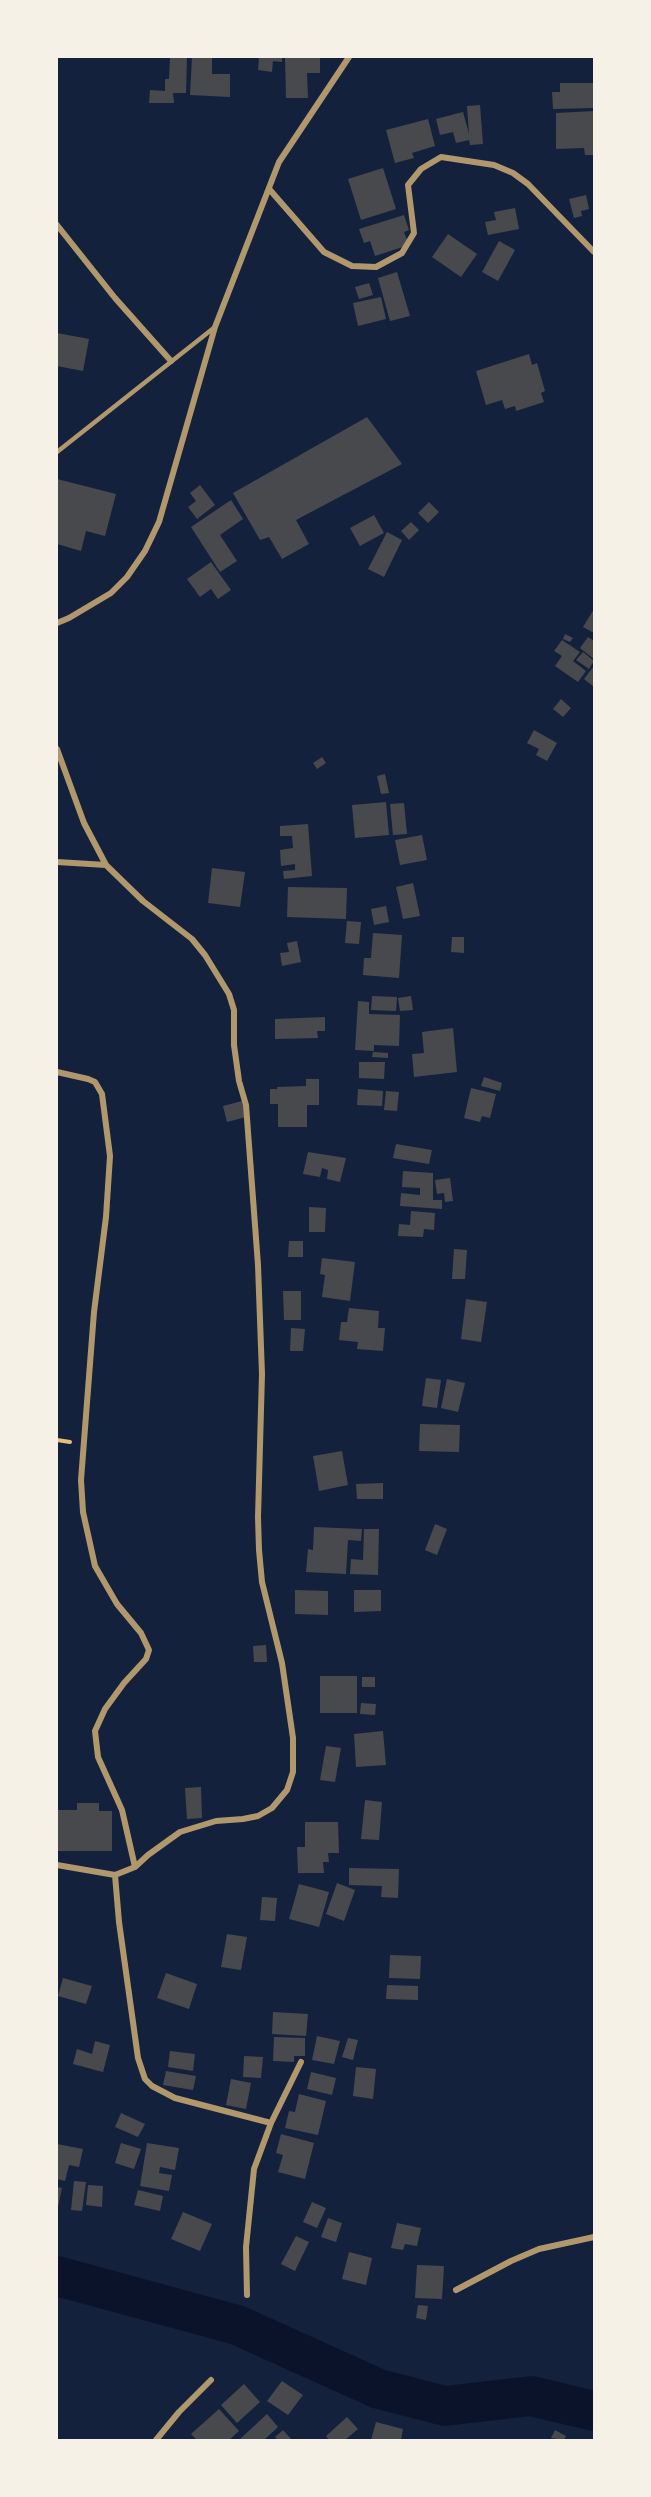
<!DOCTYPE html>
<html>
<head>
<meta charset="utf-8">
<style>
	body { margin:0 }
	#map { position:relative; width:651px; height:2497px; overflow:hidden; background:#14213d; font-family:"Source Sans 3",sans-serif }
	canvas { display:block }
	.frame { position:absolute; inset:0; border:58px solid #f6f1e7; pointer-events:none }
</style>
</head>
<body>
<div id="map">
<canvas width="651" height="2497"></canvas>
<div class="frame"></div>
</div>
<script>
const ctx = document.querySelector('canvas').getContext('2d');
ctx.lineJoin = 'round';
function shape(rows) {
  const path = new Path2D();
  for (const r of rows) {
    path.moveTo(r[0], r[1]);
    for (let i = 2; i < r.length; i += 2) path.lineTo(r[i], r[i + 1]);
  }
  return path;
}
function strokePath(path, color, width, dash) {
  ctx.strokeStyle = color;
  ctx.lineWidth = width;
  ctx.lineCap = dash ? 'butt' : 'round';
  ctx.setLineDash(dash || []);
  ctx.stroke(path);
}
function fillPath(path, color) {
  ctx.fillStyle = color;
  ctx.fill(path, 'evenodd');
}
const river = shape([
	[57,2276,237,2325,379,2389,445,2406,531,2396,594,2411]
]);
const building = shape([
	[170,57,187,57,186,93,173,93,174,103,149,103,150,90,165,91,165,79,169,79],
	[192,57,212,57,212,74,230,74,230,97,190,95],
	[259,57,282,57,282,62,273,61,272,72,258,70],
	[285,57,320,57,320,73,307,73,308,98,286,98],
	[560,83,594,83,594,108,553,109,552,92,560,92],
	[480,105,483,144,470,145,469,140,456,143,453,132,440,135,436,119,463,112,469,134,467,106],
	[594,111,594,155,585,155,584,148,556,149,556,113],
	[428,119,435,146,412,153,414,158,395,163,386,130],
	[383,168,396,209,361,220,348,179],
	[586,195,589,209,581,211,582,216,574,218,569,199],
	[515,208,519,229,488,235,485,222,496,220,494,212],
	[404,215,409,230,404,232,409,245,375,256,370,241,364,243,359,229],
	[448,234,477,254,461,277,432,257],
	[499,241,515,250,498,281,482,272],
	[397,272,410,316,390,321,378,278],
	[369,283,373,295,359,299,355,287],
	[381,297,386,319,358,326,353,303],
	[57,333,89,339,83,371,57,366],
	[529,354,532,365,537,363,545,391,541,393,544,402,516,411,515,406,505,409,502,400,486,405,476,371],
	[367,417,402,464,296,520,309,544,282,559,269,537,260,540,233,493],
	[57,479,116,494,105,536,86,531,81,551,57,544],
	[200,485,215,505,197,519,188,507,196,501,190,493],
	[231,500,243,519,220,535,237,561,220,572,191,527],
	[429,502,439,512,428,523,418,513],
	[374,515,384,533,360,546,350,528],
	[411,522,419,530,409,540,401,531],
	[387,532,402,540,384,577,368,569],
	[211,562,231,590,218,599,211,589,200,597,187,579],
	[594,609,594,633,583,627],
	[565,634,573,638,570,642,563,639],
	[588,637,594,641,594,659,580,648],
	[562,640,580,652,573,661,586,671,578,682,555,666,562,656,554,651],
	[583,652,594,661,589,669,576,660],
	[594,666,594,687,584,679],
	[561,699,571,708,563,717,553,709],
	[534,730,557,743,547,761,536,755,539,749,527,743],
	[322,757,326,763,317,769,313,763],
	[385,774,389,793,381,794,377,776],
	[386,802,389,835,355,838,352,805],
	[404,803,407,834,393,835,390,804],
	[308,824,312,876,284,879,283,871,295,870,295,864,281,866,280,850,293,848,292,836,280,836,280,826],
	[422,835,427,860,400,865,395,840],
	[212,868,245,872,240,907,208,903],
	[413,883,420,916,403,919,396,887],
	[288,887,347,888,346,919,287,917],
	[386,906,389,922,374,925,371,909],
	[347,921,361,922,359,944,345,943],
	[373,933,402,935,399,978,363,975,364,958,371,958],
	[452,937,464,937,464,953,451,952],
	[297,941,301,962,282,966,280,953,289,952,287,943],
	[372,996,397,997,396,1011,371,1010],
	[411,996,413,1010,400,1011,398,998],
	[358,1001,369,1002,369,1014,400,1015,399,1046,374,1045,374,1051,355,1050],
	[325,1017,325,1031,317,1031,318,1038,275,1039,275,1019],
	[453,1028,457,1072,414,1077,412,1054,424,1053,422,1032],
	[373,1052,388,1053,388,1058,372,1057],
	[359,1062,385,1062,384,1079,359,1078],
	[484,1077,502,1083,500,1091,481,1086],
	[306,1079,319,1079,319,1105,307,1105,307,1127,278,1127,278,1104,270,1104,270,1089,277,1089,277,1087,306,1086],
	[471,1088,496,1094,490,1118,482,1116,480,1122,464,1118],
	[358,1089,383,1091,382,1106,357,1105],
	[386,1091,399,1092,397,1111,384,1110],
	[242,1101,246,1117,227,1122,223,1106],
	[396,1144,432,1150,429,1164,393,1158],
	[308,1152,346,1158,340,1182,327,1179,328,1170,322,1168,320,1177,303,1174],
	[403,1171,433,1173,433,1200,442,1200,442,1209,400,1206,401,1193,420,1195,420,1188,402,1187],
	[450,1178,453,1201,445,1202,444,1193,437,1194,435,1180],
	[309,1207,326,1208,325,1232,309,1232],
	[411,1211,435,1213,434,1230,424,1229,423,1237,398,1236,399,1224,410,1225],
	[289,1241,303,1241,303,1257,288,1257],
	[454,1249,467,1250,465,1279,452,1279],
	[322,1258,355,1262,350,1301,322,1297,325,1275,320,1274],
	[283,1291,301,1291,301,1320,284,1320],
	[466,1299,487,1302,481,1342,461,1339],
	[349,1308,379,1311,378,1328,385,1328,383,1351,357,1349,358,1342,339,1340,341,1322,347,1322],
	[291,1328,305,1329,303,1351,290,1351],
	[426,1378,441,1380,437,1408,422,1406],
	[447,1379,465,1383,458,1412,441,1408],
	[420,1424,460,1425,459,1452,419,1451],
	[342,1451,348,1485,319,1491,313,1456],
	[383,1483,383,1499,357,1499,356,1484],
	[435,1524,447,1529,437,1555,425,1550],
	[314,1527,362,1529,361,1541,348,1540,346,1574,306,1572,308,1549,313,1550],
	[364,1529,379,1529,378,1575,350,1574,351,1559,363,1560],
	[295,1590,328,1591,328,1615,295,1614],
	[354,1590,381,1590,381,1611,354,1612],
	[266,1645,267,1662,254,1662,253,1646],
	[320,1676,357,1676,357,1713,320,1713],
	[362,1677,375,1677,375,1687,362,1687],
	[361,1703,376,1704,375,1715,360,1714],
	[383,1731,386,1765,356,1767,354,1734],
	[326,1746,341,1748,335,1782,320,1780],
	[201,1787,202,1818,187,1819,185,1788],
	[365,1800,382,1802,379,1840,361,1839],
	[77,1803,99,1803,99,1811,112,1811,112,1851,57,1851,57,1810,77,1810],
	[305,1822,338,1822,339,1853,328,1853,329,1862,323,1862,324,1873,298,1873,297,1847,305,1847],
	[349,1868,399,1869,398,1898,381,1897,382,1886,349,1885],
	[337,1883,355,1890,344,1921,326,1914],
	[299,1884,329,1892,319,1927,289,1919],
	[262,1897,277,1898,275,1921,260,1920],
	[227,1934,247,1937,241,1970,221,1967],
	[390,1955,421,1956,420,1979,389,1978],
	[166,1973,197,1984,189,2009,157,1998],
	[63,1978,92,1986,86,2004,58,1996],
	[387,1985,418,1986,418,2000,386,1999],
	[273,2012,308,2014,306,2036,272,2034],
	[317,2036,340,2041,334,2064,312,2060],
	[274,2037,305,2038,305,2056,294,2056,294,2062,273,2061],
	[348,2038,358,2040,353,2060,342,2057],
	[95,2041,110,2045,103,2072,73,2064,77,2049,92,2054],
	[170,2051,195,2054,193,2071,168,2067],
	[244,2056,263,2057,261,2078,243,2077],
	[356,2067,376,2069,373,2099,353,2096],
	[166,2071,196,2076,193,2090,163,2085],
	[311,2072,336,2078,332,2095,307,2089],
	[231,2079,251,2083,246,2109,226,2105],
	[299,2094,326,2101,318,2135,285,2128,289,2111,295,2112],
	[121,2113,145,2124,138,2137,115,2127],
	[281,2134,314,2143,305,2179,278,2172,283,2155,276,2153],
	[121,2143,141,2149,134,2169,115,2163],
	[147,2143,179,2148,175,2170,160,2167,159,2173,172,2175,169,2191,140,2186],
	[57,2144,83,2149,79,2167,69,2165,65,2181,57,2179],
	[74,2181,86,2182,82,2211,71,2210],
	[88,2185,103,2186,102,2207,86,2205],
	[57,2187,62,2188,58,2207,57,2207],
	[138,2190,163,2196,160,2211,134,2205],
	[312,2202,326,2208,317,2228,303,2222],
	[183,2212,212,2224,200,2251,171,2239],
	[328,2218,342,2223,336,2242,321,2237],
	[397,2223,421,2228,417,2246,405,2244,403,2250,391,2248],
	[296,2236,309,2242,295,2271,281,2264],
	[349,2252,372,2258,366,2285,342,2279],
	[417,2265,444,2266,442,2299,415,2298],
	[418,2305,428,2306,426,2320,416,2318],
	[282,2381,303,2395,288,2415,267,2401],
	[244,2384,260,2402,237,2423,221,2405],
	[219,2409,239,2431,229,2440,197,2440,191,2434],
	[267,2414,278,2427,264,2440,239,2440],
	[347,2417,358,2429,345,2440,329,2440,326,2436],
	[376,2422,403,2429,401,2440,371,2440],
	[283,2430,292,2440,278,2440,275,2437],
	[555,2430,566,2436,564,2440,551,2438]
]);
const path = shape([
	[57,1440,70,1442]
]);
const service = shape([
	[57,452,215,327]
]);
const minor = shape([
	[270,190,324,252,352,266,376,267,402,253,414,233,408,185,421,169,441,157,494,165,513,173,528,184,594,252],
	[57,225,115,298,171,361],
	[57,623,69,618,111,593,127,577,145,551,159,522,215,327,279,162,349,57],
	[57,749,84,823,106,865,143,901,192,939,205,955,229,994,234,1010,234,1045,239,1081,246,1105,258,1265,262,1374,258,1517,259,1550,262,1582,282,1663,293,1738,293,1772,287,1790,272,1808,258,1816,243,1819,216,1821,180,1832,148,1855,135,1867,115,1875,57,1865],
	[57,862,106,865],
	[57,1072,88,1079,95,1082,102,1094,110,1156,106,1217,94,1312,81,1480,83,1512,95,1566,117,1604,141,1633,149,1650,146,1659,124,1683,105,1709,95,1731,98,1757,122,1810,135,1867],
	[115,1875,119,1922,138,2058,145,2079,152,2086,175,2098,271,2123],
	[456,2290,511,2261,539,2249,594,2237],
	[247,2295,246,2247,254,2169,271,2123,301,2062],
	[156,2440,179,2412,211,2380]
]);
strokePath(river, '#0b132b', 40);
fillPath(building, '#48494c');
strokePath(path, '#e5c07b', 4);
strokePath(service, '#b1986c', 4.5);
strokePath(minor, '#b1986c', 6);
</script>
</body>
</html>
